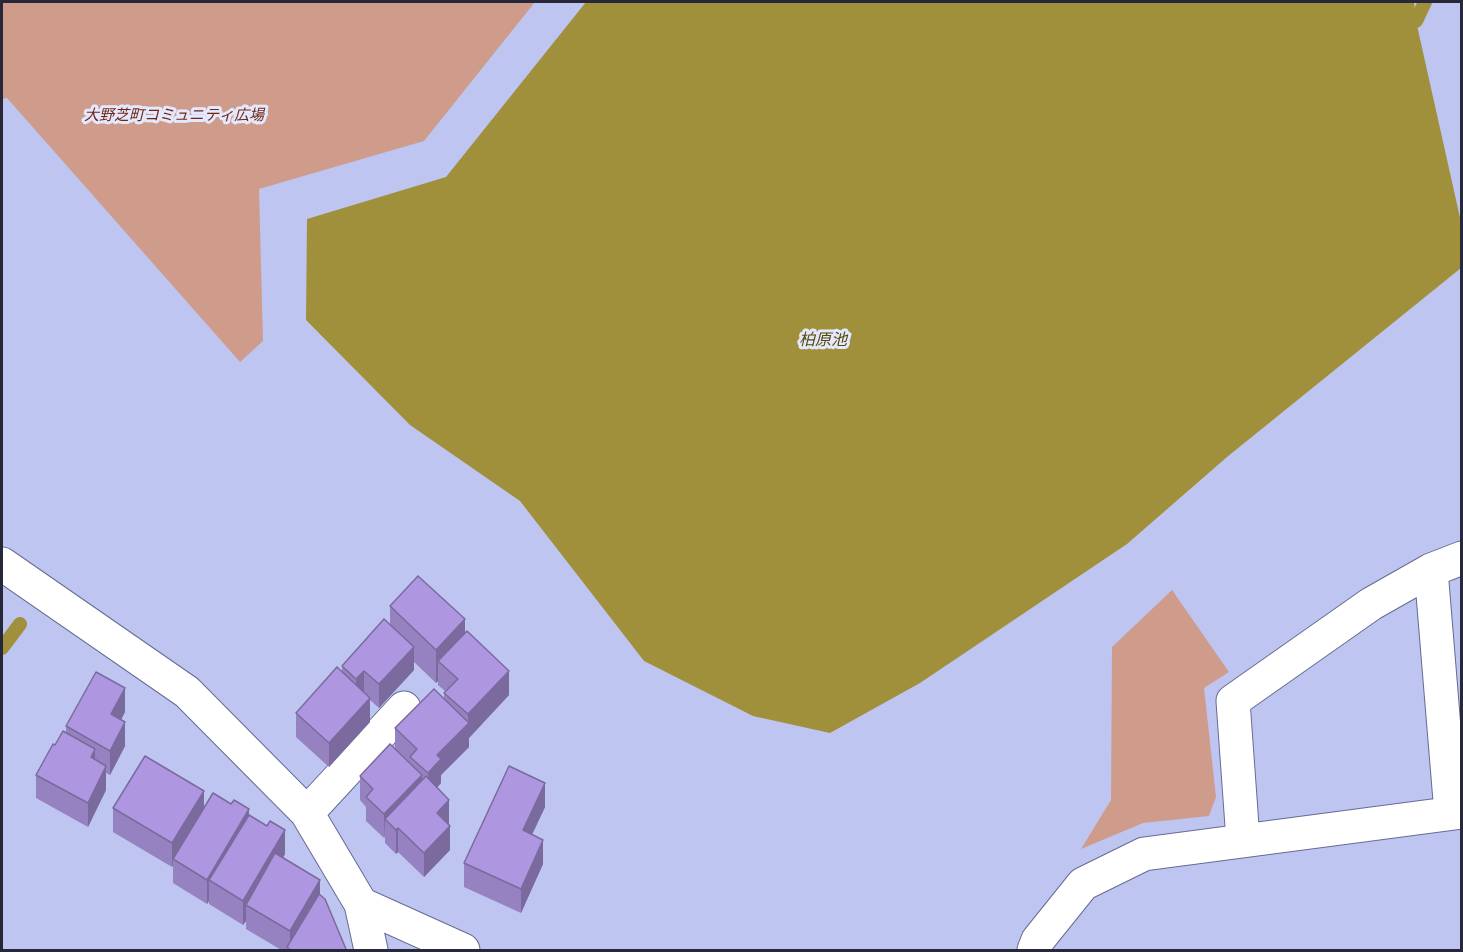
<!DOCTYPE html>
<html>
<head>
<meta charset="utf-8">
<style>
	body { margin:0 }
	#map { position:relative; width:1463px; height:952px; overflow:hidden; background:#bec5f1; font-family:"Noto Serif",serif }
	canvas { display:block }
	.frame { position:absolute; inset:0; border:3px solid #262839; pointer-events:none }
</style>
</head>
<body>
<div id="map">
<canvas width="1463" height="952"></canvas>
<div class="frame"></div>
</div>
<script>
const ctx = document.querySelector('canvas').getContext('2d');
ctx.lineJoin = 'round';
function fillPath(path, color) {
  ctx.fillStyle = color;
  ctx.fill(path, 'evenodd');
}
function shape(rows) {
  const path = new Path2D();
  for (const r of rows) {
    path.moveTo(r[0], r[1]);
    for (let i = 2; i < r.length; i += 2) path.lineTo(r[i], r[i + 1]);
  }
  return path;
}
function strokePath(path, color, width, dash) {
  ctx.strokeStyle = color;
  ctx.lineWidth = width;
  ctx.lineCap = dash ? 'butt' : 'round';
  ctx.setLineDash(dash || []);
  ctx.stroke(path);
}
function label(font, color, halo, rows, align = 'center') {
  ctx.font = font + ' "Noto Serif","Noto Sans JP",serif';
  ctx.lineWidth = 6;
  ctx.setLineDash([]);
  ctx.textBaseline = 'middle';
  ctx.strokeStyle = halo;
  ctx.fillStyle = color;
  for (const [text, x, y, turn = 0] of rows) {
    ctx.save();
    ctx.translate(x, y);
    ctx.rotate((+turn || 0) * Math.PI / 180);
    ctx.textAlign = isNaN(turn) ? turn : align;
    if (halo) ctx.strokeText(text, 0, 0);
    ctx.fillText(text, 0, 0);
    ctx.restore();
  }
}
const green = shape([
	[2,2,535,2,424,141,259,189,263,341,240,362,7,98,2,99],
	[1172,590,1229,672,1204,688,1216,797,1209,816,1143,823,1081,849,1111,800,1112,647]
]);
const water = shape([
	[586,2,1414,2,1416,21,1461,222,1461,268,1227,457,1127,544,920,683,830,733,753,716,644,661,520,501,410,425,306,320,307,219,446,177]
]);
const stream = shape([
	[1416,21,1425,2],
	[2,648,20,624]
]);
const minor = shape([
	[2,564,187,692,307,813,361,904,371,950],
	[1431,570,1451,813],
	[307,813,404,708],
	[1243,840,1233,701,1371,604,1431,570,1462,558],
	[361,904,463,950],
	[1034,950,1038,940,1083,884,1144,854,1462,812]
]);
const wall = shape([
	[390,606,465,633,509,695,469,738,469,747,441,775,441,783,437,788,449,824,450,850,424,877,398,852,396,854,385,843,385,837,384,838,366,821,366,807,360,800,360,776,395,750,395,728,444,699,444,693,446,692,438,685,438,681,436,683,414,662,414,670,379,708,370,700,370,722,329,767,296,737,296,713,342,671,342,666,390,624],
	[125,712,121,720,125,746,110,775,106,773,106,790,88,827,36,798,36,775,55,745,66,732,66,726],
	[545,807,532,834,543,864,521,913,464,887,464,863],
	[113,808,204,808,249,815,285,854,283,858,320,895,346,951,283,951,246,929,246,921,243,925,209,904,209,901,207,904,173,883,173,865,172,867,113,832]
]);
const shadedWall = shape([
	[465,619,465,653,438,661,438,681,436,683,436,650],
	[414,647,414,670,379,708,379,684],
	[364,671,364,695,356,703,356,679],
	[509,671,509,695,469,738,469,747,441,775,441,783,428,797,428,773,437,755,468,723,468,714],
	[125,688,125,712,111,738,111,714],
	[370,698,370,722,329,767,329,743],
	[125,722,125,746,110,775,110,751],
	[95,749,95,773,91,757],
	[106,766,106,790,88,827,88,803],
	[422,775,422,799,385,819,384,838,384,814],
	[545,783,545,807,523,854,523,830],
	[204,791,204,815,173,859,173,865,172,867,172,843],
	[449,800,449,824,437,837,437,813],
	[249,809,249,833,209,880,209,901,207,904,207,880],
	[450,826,450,850,424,877,424,853],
	[398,828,398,852,396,854,396,830],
	[285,830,285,854,253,909,246,905,246,921,243,925,243,901],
	[543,840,543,864,521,913,521,889],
	[320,880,320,904,290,949,290,931]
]);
const building = shape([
	[418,576,465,619,436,650,390,606,418,576],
	[384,619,414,647,379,684,364,671,356,679,342,666,384,619],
	[467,631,509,671,468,714,444,693,458,679,438,661,467,631],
	[337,667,370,698,329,743,296,713,337,667],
	[96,672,125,688,111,714,125,722,110,751,66,726,96,672],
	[434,689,469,723,437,755,441,759,428,773,410,757,417,749,395,728,434,689],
	[63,731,95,749,91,757,106,766,88,803,36,775,53,744,55,745,63,731],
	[390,744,422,775,384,814,366,797,373,789,360,776,390,744],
	[145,756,204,791,172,843,113,808,145,756],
	[509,766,545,783,523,830,543,840,521,889,464,863,509,766],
	[426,776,449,800,437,813,450,826,424,853,398,828,396,830,385,819,426,776],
	[213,793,231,804,234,800,249,809,207,880,173,859,213,793],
	[249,815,267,826,270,821,285,830,243,901,209,880,249,815],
	[275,853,320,880,290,931,246,905,275,853],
	[319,894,325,899,346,949,345,951,291,951,287,947,319,894]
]);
const parkNames = [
	["大野芝町コミュニティ広場",174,116]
];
const waterNames = [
	["柏原池",823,340]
];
fillPath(green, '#cf9c8c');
fillPath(water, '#a1903b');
strokePath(stream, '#a1903b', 14);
strokePath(minor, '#666b92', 35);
strokePath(minor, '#fff', 33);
fillPath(wall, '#9682c1');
fillPath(shadedWall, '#7a6a9d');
fillPath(building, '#ae97e0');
strokePath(building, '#7a6a9d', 1.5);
label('italic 15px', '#6f260d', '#e4e8fe', parkNames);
label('italic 16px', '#564a06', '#e4e8fe', waterNames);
</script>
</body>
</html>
